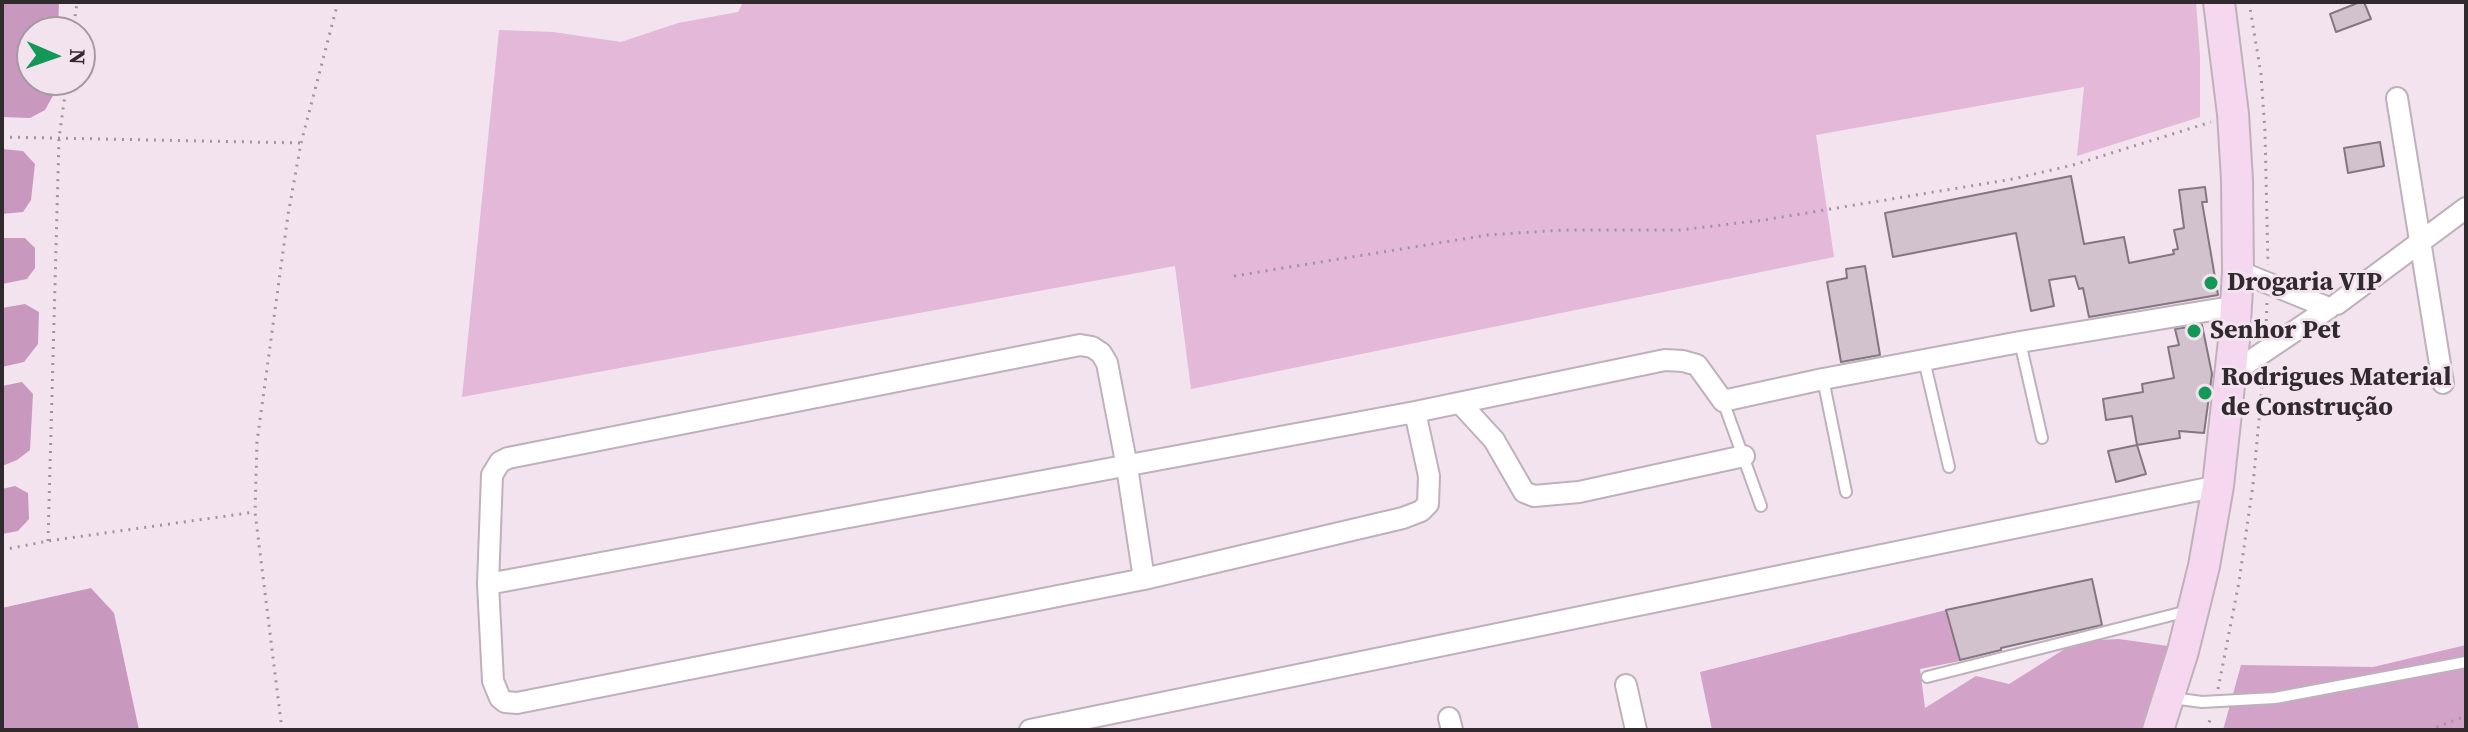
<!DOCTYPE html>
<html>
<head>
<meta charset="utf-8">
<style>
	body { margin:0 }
	#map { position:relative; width:2468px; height:732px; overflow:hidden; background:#f3e3ef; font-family:"Source Serif 4",serif }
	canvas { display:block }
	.frame { position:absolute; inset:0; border:4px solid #302a2f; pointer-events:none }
	.north { position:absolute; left:16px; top:16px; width:80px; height:80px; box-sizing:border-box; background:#f3e3ef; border:2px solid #a599a2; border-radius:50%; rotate:92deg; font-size:22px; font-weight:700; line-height:32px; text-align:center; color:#302a2f }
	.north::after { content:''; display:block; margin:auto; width:28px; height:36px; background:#149857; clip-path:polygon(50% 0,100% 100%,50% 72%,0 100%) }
</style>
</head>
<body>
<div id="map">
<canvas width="2468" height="732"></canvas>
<div class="frame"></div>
<div class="north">N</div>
</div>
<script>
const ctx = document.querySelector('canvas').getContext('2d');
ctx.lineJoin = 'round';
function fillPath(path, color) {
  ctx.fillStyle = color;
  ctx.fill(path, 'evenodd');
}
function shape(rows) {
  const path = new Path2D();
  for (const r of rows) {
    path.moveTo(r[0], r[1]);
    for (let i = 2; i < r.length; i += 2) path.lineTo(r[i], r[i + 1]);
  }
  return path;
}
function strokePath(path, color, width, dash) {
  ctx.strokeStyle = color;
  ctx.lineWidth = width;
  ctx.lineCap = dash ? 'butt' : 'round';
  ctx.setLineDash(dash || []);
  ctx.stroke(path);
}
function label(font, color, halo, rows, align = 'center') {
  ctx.font = font + ' "Source Serif 4",serif';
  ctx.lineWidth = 6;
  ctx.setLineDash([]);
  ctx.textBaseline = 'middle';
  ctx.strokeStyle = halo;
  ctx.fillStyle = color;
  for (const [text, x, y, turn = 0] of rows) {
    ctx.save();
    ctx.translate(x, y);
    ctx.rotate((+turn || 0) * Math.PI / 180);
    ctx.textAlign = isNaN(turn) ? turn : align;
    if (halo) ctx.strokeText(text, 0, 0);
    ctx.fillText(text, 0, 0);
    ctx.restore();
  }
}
const green = shape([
	[743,2,2196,2,2200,56,2200,117,2077,156,2084,87,1816,135,1834,257,1191,389,1175,266,462,397,499,30,553,32,621,42,678,23,738,12]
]);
const forest = shape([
	[1946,610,1960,661,1920,669,1925,708,1976,676,2009,684,2071,645,2098,640,2119,639,2175,647,2150,730,1712,730,1700,672],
	[2466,645,2466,730,2223,730,2241,665,2373,667]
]);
const water = shape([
	[2,2,59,2,58,32,32,32,32,80,56,80,55,92,45,110,30,118,2,117],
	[2,149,23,151,35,164,31,200,23,212,2,214],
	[2,238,25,238,35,248,35,268,27,279,2,284],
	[25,304,39,312,38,344,24,362,2,367,2,308],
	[22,382,33,394,30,450,17,460,2,466,2,386],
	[15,486,28,493,29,519,18,531,2,534,2,489],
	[91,588,114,613,139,730,2,730,2,608]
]);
const building = shape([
	[2360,2,2364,2,2371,19,2336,32,2330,14,2360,2],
	[2380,142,2384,166,2348,173,2344,148,2380,142],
	[2071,176,2084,244,2124,237,2129,263,2174,254,2173,250,2178,249,2174,230,2184,228,2179,190,2205,187,2207,202,2202,202,2218,295,2089,317,2083,288,2079,289,2075,276,2049,280,2054,306,2031,311,2016,233,1893,257,1885,213,2071,176],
	[1865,266,1880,355,1841,362,1827,282,1847,278,1846,269,1865,266],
	[2202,325,2212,374,2204,433,2179,431,2180,438,2137,445,2132,416,2106,420,2103,399,2143,392,2142,384,2174,378,2168,347,2179,345,2175,329,2202,325],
	[2137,445,2146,474,2116,482,2108,451,2137,445],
	[2092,579,2102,625,2001,648,2001,650,1960,660,1946,610,2092,579]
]);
const path = shape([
	[2249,2,2261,74,2265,132,2268,265],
	[73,32,77,2],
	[2,137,301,143],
	[1234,276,1488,235,1563,230,1680,230,1764,220,2013,179,2073,165,2211,122],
	[2266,329,2267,301],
	[48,541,59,139,67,80],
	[2,550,48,541,255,512],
	[2218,689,2239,582,2253,485,2263,376],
	[282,730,255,512,257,442,288,215,301,143,338,2],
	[2207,730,2211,716],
	[2429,730,2466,716]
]);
const service = shape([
	[2020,342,2042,438],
	[1924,360,1949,467],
	[1823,379,1846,492],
	[1723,401,1761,506],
	[1927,677,2188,611],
	[2172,698,2202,702,2275,698,2466,662]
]);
const minor = shape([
	[2397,98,2443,383],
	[2238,271,2329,308],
	[2337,304,2466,208],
	[2231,374,2329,308],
	[1460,403,1494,440,1524,492,1534,496,1579,492,1744,456],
	[1144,579,1127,467,1107,363,1101,353,1092,347,1080,345,508,458,500,462,492,475,488,584,493,681,500,698,505,702,517,703,1144,579,1403,518,1421,511,1428,504,1429,476,1415,412],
	[488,584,1415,412,1665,360,1683,361,1697,365,1723,401,1823,379,2020,342,2237,306],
	[1626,685,1636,730],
	[1449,718,1452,730],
	[1030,730,2218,486]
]);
const secondary = shape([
	[2158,730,2183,651,2204,566,2218,486,2234,340,2238,271,2237,180,2233,114,2219,2]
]);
const markers = [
	[2211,283,8,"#149857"],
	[2194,331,8,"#149857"],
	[2205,393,8,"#149857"]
];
const poiNames = [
	["Drogaria VIP",2227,283],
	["Senhor Pet",2210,331],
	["Rodrigues Material",2221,378],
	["de Construção",2221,408]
];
fillPath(green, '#e3b8d9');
fillPath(forest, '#d3a2c8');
fillPath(water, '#c998be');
fillPath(building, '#d1c2cd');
strokePath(building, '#857781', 2);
strokePath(service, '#bfb1bc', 14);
strokePath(minor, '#bfb1bc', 24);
strokePath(secondary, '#bfb1bc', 34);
strokePath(path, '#a0949d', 3, [2, 6]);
strokePath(service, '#fff', 10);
strokePath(minor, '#fff', 20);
strokePath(secondary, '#f5d7ef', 30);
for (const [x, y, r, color] of markers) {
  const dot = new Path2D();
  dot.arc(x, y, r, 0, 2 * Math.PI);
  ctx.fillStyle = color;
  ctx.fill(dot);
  strokePath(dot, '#f3e3ef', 3);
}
label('bold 26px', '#302a2f', '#f3e3ef', poiNames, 'left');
</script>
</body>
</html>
